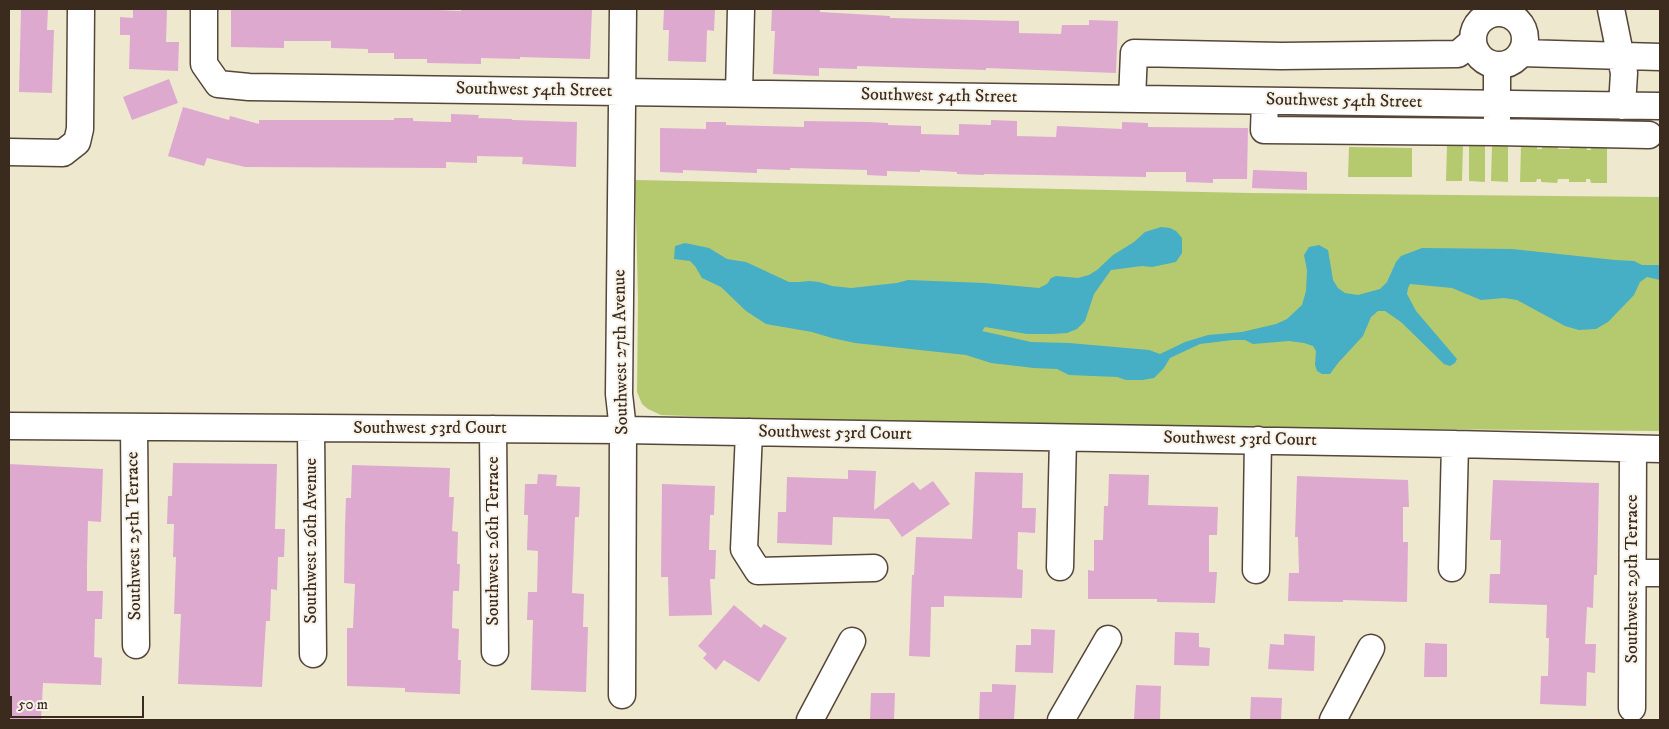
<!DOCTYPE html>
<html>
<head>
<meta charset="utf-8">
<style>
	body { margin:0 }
	#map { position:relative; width:1669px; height:729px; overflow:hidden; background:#eee8cf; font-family:"IM FELL DW Pica",serif }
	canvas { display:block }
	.frame { position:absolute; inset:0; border:10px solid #3b2a1e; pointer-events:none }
	.scale { position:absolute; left:10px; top:696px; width:134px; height:22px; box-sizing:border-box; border:2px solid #3b2a1e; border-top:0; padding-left:6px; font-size:15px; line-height:18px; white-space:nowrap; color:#3b2a1e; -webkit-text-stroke:4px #f7f3e8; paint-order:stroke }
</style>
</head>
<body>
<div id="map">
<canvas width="1669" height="729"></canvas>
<div class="frame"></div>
<div class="scale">50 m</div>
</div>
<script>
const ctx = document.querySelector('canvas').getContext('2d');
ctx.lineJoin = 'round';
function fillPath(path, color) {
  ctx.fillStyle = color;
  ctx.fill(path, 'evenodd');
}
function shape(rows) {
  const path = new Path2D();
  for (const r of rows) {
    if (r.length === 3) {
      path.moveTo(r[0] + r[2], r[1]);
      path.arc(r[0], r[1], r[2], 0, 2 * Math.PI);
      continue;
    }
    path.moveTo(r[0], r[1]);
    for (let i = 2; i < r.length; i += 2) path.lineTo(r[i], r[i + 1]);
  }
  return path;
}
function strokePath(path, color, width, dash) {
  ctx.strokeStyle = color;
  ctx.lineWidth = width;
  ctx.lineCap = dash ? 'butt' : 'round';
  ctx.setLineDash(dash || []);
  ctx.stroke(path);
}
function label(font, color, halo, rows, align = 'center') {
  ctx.font = font + ' "IM FELL DW Pica",serif';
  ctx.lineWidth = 4;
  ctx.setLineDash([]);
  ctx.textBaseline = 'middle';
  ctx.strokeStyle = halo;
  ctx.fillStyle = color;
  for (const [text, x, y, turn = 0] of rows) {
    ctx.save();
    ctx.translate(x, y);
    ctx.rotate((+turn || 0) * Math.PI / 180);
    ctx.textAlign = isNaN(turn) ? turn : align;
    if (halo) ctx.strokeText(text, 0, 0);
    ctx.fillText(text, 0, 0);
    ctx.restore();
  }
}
const green = shape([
	[1447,145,1463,145,1462,181,1446,181],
	[1469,145,1485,146,1485,182,1469,181],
	[1492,145,1508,146,1508,182,1491,181],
	[1521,146,1537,146,1537,149,1542,149,1542,146,1558,146,1558,149,1570,149,1570,146,1586,146,1587,150,1591,150,1591,147,1607,147,1607,183,1591,183,1590,179,1586,179,1586,182,1569,182,1569,179,1558,179,1557,183,1541,182,1541,179,1537,179,1536,182,1520,182],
	[1349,147,1412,148,1412,177,1348,177],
	[635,180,1250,193,1660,197,1660,431,925,425,661,415,648,409,642,404,637,392,638,298]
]);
const water = shape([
	[1161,227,1170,228,1176,231,1182,238,1182,253,1176,262,1152,267,1142,266,1111,270,1094,294,1085,321,1077,329,1067,333,1052,334,1027,334,985,327,982,331,1031,342,1069,343,1149,350,1160,354,1185,342,1208,335,1242,332,1276,324,1287,319,1302,305,1306,291,1307,270,1304,255,1309,247,1319,245,1328,250,1333,280,1338,288,1345,293,1358,295,1380,289,1387,282,1396,262,1401,256,1422,248,1512,249,1615,260,1634,261,1642,265,1660,265,1660,280,1647,277,1640,282,1634,295,1608,322,1596,329,1579,330,1565,326,1517,300,1504,298,1481,300,1452,288,1410,284,1408,288,1407,294,1416,311,1457,359,1455,363,1450,366,1444,364,1401,322,1385,311,1378,311,1371,317,1363,336,1338,363,1330,374,1322,374,1317,371,1315,365,1316,351,1313,346,1304,343,1289,341,1253,344,1245,340,1233,340,1200,344,1170,358,1164,368,1154,378,1142,380,1126,380,1117,377,1069,375,1057,369,1034,368,991,363,966,355,855,343,832,338,812,332,766,324,746,311,721,287,702,278,695,266,690,261,674,259,675,246,685,243,709,248,727,259,746,262,789,282,800,282,809,281,819,282,832,286,851,288,897,283,908,280,984,283,1039,288,1047,284,1051,278,1056,276,1078,278,1089,275,1097,270,1113,255,1134,242,1145,232]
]);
const building = shape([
	[21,9,48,9,47,30,54,30,52,93,19,92],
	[133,9,167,10,166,42,179,42,178,71,129,69,130,35,120,35,120,17,133,18],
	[231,9,358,9,358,10,415,9,461,11,461,9,592,9,590,59,520,57,520,59,481,58,481,64,427,63,427,59,394,59,394,53,368,53,368,49,331,48,331,41,284,41,284,48,231,47],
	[664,9,715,9,714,31,707,30,706,62,668,61,669,30,663,30],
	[772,9,820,9,820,12,890,16,890,18,1019,21,1019,33,1061,34,1062,25,1089,25,1089,20,1118,21,1116,73,986,68,986,70,857,66,857,69,819,68,819,76,773,74,775,31,771,31],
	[169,79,178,103,132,120,123,97],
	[183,107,229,120,230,116,259,124,259,120,394,120,394,118,413,118,413,121,451,122,451,114,479,115,478,118,512,119,512,120,577,122,576,167,522,164,523,157,477,156,477,163,446,162,446,168,245,167,207,158,204,166,168,156],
	[991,120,1017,121,1017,136,1056,137,1057,126,1122,129,1122,122,1148,123,1148,127,1248,128,1247,179,1213,179,1213,183,1186,182,1186,172,1146,172,1146,177,984,174,984,175,957,174,957,172,920,170,920,172,887,171,887,176,867,175,867,170,790,168,790,170,757,169,757,173,683,170,683,173,660,172,660,128,706,129,706,122,726,122,726,125,804,127,804,121,869,122,888,123,888,125,921,126,921,134,959,135,959,124,991,125],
	[1253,170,1307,172,1307,190,1252,188],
	[173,463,277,464,275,529,285,529,284,557,278,557,277,590,271,589,270,621,266,621,262,687,178,684,181,614,174,614,176,557,173,557,174,524,167,524,168,496,172,496],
	[9,464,103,469,101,522,88,521,87,567,87,591,103,591,102,619,95,619,94,657,102,658,101,685,43,683,41,720,9,720],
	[352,465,450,468,449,497,454,497,452,531,458,532,457,564,460,564,459,591,453,591,452,628,459,629,458,660,461,660,460,694,405,692,405,688,347,686,347,628,353,628,355,584,344,583,345,526,346,498,351,498],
	[848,470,876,471,874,510,913,482,920,490,933,481,950,504,902,537,889,519,833,517,832,545,777,543,778,512,786,512,787,477,848,479],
	[975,472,1023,473,1022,508,1036,508,1035,533,1018,532,1017,569,1023,570,1022,598,944,596,944,607,931,607,930,657,909,656,912,575,914,575,916,537,972,539],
	[538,474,557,475,556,486,580,487,579,517,575,517,572,593,584,594,583,627,588,627,586,692,531,690,533,620,527,620,528,592,537,592,538,551,527,550,528,515,524,515,525,484,537,484],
	[1109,474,1149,475,1148,505,1218,507,1217,535,1209,535,1209,572,1217,572,1215,603,1157,602,1157,599,1088,599,1088,570,1094,571,1094,540,1103,540,1104,506,1108,506],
	[1297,476,1408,480,1409,507,1403,507,1403,542,1408,542,1407,602,1343,600,1343,602,1288,601,1289,573,1299,573,1298,537,1295,537],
	[1493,480,1599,483,1597,575,1594,575,1593,608,1587,607,1585,644,1596,644,1595,673,1587,672,1586,706,1540,704,1541,676,1548,676,1549,638,1546,638,1547,605,1489,603,1490,574,1500,574,1501,540,1490,540],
	[662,484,715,486,714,515,710,515,709,550,716,550,715,579,710,579,712,615,669,616,668,577,661,577],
	[734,605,761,628,764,624,787,638,759,682,724,660,716,670,703,658,707,654,698,646],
	[1031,629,1055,630,1053,673,1015,672,1016,645,1031,645],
	[1175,632,1199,633,1199,647,1210,648,1209,666,1174,665],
	[1284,634,1315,636,1314,671,1268,669,1270,644,1284,645],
	[1425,643,1447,644,1447,677,1424,677],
	[992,684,1016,685,1014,720,979,720,980,692,992,692],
	[1136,685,1161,686,1160,720,1134,720],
	[871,693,895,693,894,720,870,720],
	[1251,697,1282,698,1281,720,1250,720]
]);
const minor = shape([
	[204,9,204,64,218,84,249,87,1660,106],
	[1611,9,1624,73,1622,106],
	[1499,39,26],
	[1521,53,1660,57],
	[1497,65,1497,132,1649,135],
	[739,93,741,9],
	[1132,99,1134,53,1281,56,1458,54,1472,42],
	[1265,101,1264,130,1497,132],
	[9,152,63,153,77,142,80,129,81,9],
	[9,426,623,430,1455,444,1660,449],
	[134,427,136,645],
	[311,429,313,654],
	[493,429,495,652],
	[749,432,744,549,758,571,874,568],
	[1060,567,1063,438],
	[1452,568,1455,444],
	[1256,570,1258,440],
	[1633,573,1660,573],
	[622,695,623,430,619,394,623,9],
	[1632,708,1633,449],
	[810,720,852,641],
	[1061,720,1108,639],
	[1333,720,1371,648]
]);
const streetNames = [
	["Southwest 54th Street",534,91,1],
	["Southwest 54th Street",939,97,1],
	["Southwest 54th Street",1344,102,1],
	["Southwest 27th Avenue",622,352,-91],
	["Southwest 53rd Court",430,429],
	["Southwest 53rd Court",835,434,1],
	["Southwest 53rd Court",1240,440,1],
	["Southwest 25th Terrace",135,536,-91],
	["Southwest 26th Avenue",312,541,-90],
	["Southwest 26th Terrace",494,541,-90],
	["Southwest 29th Terrace",1633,579,-90]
];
fillPath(green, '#b5ca6f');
fillPath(water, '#46aec5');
fillPath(building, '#dda9cf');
strokePath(minor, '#564639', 29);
strokePath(minor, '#fff', 26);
label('18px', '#3b2a1e', '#f7f3e8', streetNames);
</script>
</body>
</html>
